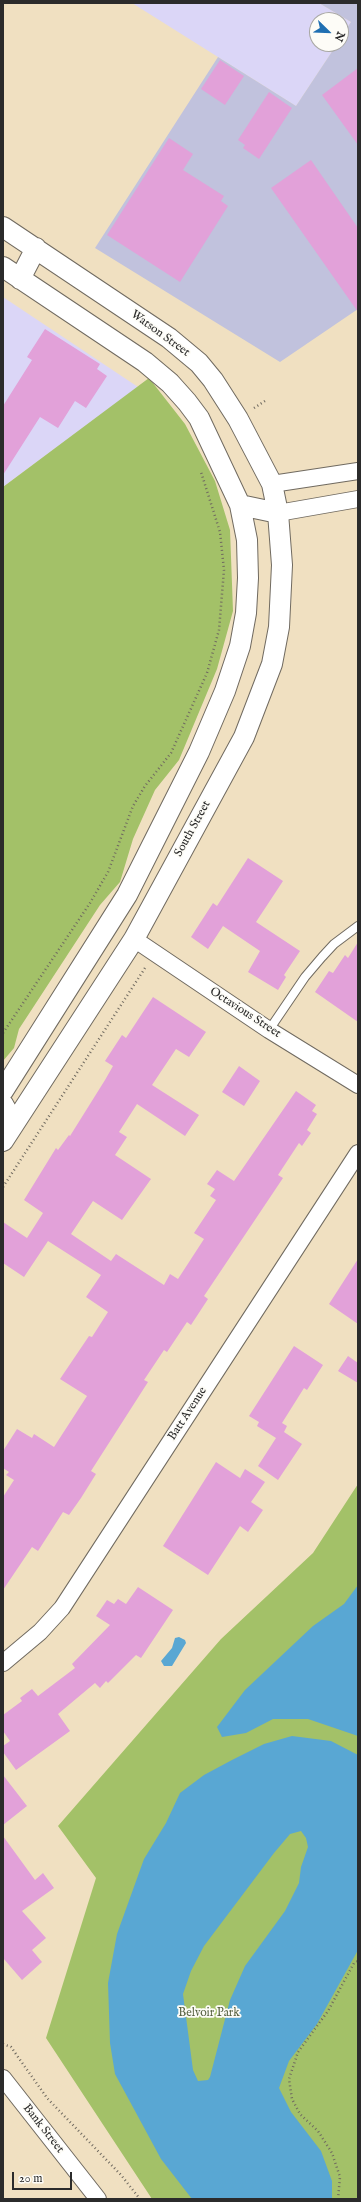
<!DOCTYPE html>
<html>
<head>
<meta charset="utf-8">
<style>
	body { margin:0 }
	#map { position:relative; width:361px; height:2202px; overflow:hidden; background:#f0e0c1; font-family:"IM FELL English",serif }
	canvas { display:block }
	.frame { position:absolute; inset:0; border:4px solid #2b2b2b; pointer-events:none }
	.north { position:absolute; left:309px; top:12px; width:40px; height:40px; box-sizing:border-box; background:#fdfcf7; border:1px solid #a9a8a5; border-radius:50%; rotate:113deg; font-size:11px; font-weight:700; line-height:16px; text-align:center; color:#2b2b2b }
	.north::after { content:''; display:block; margin:auto; width:14px; height:18px; background:#1f6fb2; clip-path:polygon(50% 0,100% 100%,50% 72%,0 100%) }
	.scale { position:absolute; left:12px; top:2172px; width:60px; height:18px; box-sizing:border-box; border:2px solid #2b2b2b; border-top:0; padding-left:5px; font-size:12px; line-height:14px; white-space:nowrap; color:#2b2b2b; -webkit-text-stroke:3px #fdfcf7; paint-order:stroke }
</style>
</head>
<body>
<div id="map">
<canvas width="361" height="2202"></canvas>
<div class="frame"></div>
<div class="north">N</div>
<div class="scale">20 m</div>
</div>
<script>
const ctx = document.querySelector('canvas').getContext('2d');
ctx.lineJoin = 'round';
function fillPath(path, color) {
  ctx.fillStyle = color;
  ctx.fill(path, 'evenodd');
}
function shape(rows) {
  const path = new Path2D();
  for (const r of rows) {
    path.moveTo(r[0], r[1]);
    for (let i = 2; i < r.length; i += 2) path.lineTo(r[i], r[i + 1]);
  }
  return path;
}
function strokePath(path, color, width, dash) {
  ctx.strokeStyle = color;
  ctx.lineWidth = width;
  ctx.lineCap = dash ? 'butt' : 'round';
  ctx.setLineDash(dash || []);
  ctx.stroke(path);
}
function label(font, color, halo, rows, align = 'center') {
  ctx.font = font + ' "IM FELL English",serif';
  ctx.lineWidth = 3.5;
  ctx.setLineDash([]);
  ctx.textBaseline = 'middle';
  ctx.strokeStyle = halo;
  ctx.fillStyle = color;
  for (const [text, x, y, turn = 0] of rows) {
    ctx.save();
    ctx.translate(x, y);
    ctx.rotate((+turn || 0) * Math.PI / 180);
    ctx.textAlign = isNaN(turn) ? turn : align;
    if (halo) ctx.strokeText(text, 0, 0);
    ctx.fillText(text, 0, 0);
    ctx.restore();
  }
}
const built = shape([
	[132,3,319,3,351,22,341,37,341,20,317,20,317,44,337,44,296,106],
	[3,297,138,387,3,487]
]);
const industrial = shape([
	[319,3,358,3,358,309,280,362,95,248,218,57,296,106,337,44,341,44,341,37,351,22]
]);
const green = shape([
	[149,378,185,424,215,481,230,530,233,611,217,669,179,760,155,790,133,839,120,882,100,905,19,1029,14,1048,3,1061,3,487],
	[358,1484,358,2199,152,2199,46,2038,96,1878,58,1826,221,1639,313,1553]
]);
const water = shape([
	[358,1585,358,1736,308,1719,273,1719,246,1733,222,1737,217,1727,245,1690,313,1626,344,1604],
	[179,1637,185,1640,186,1643,172,1666,164,1666,161,1661,172,1648,175,1638],
	[292,1736,331,1741,358,1755,358,1950,317,2024,289,2061,279,2088,291,2112,321,2151,332,2181,332,2199,192,2199,161,2159,115,2074,110,2043,108,1983,117,1934,144,1859,166,1823,180,1793,204,1775,232,1760,264,1744],
	[301,1831,306,1838,308,1847,301,1867,299,1883,285,1911,245,1966,230,2000,210,2077,208,2080,198,2081,193,2070,183,1994,191,1971,204,1946,274,1853,290,1834]
]);
const building = shape([
	[220,60,244,76,225,105,201,89],
	[358,68,358,145,322,95],
	[269,92,292,108,259,159,243,148,245,145,238,140],
	[169,138,193,154,183,170,224,196,221,201,228,206,180,282,107,235],
	[311,160,358,228,358,312,271,188],
	[45,329,100,364,97,369,107,376,86,408,75,401,58,428,40,417,3,475,3,406,32,360,27,357],
	[248,858,283,881,256,922,300,951,284,975,286,977,278,990,248,972,260,951,223,926,208,949,191,937,213,903,217,906],
	[358,942,358,1022,315,992,329,971,333,973,345,955,348,958],
	[153,997,206,1032,189,1057,176,1049,152,1085,199,1115,185,1136,137,1104,119,1132,127,1137,115,1155,151,1179,122,1220,93,1201,71,1234,111,1261,116,1254,164,1285,170,1274,178,1279,204,1239,194,1233,216,1200,210,1196,215,1189,207,1184,217,1170,234,1181,296,1091,316,1105,312,1111,317,1114,307,1130,311,1133,302,1146,299,1143,278,1175,283,1178,204,1296,208,1299,191,1325,187,1322,167,1352,164,1350,144,1380,148,1382,91,1471,96,1474,81,1498,69,1515,63,1512,38,1551,32,1547,3,1590,3,1497,14,1480,6,1475,9,1472,3,1468,3,1451,17,1429,32,1438,34,1434,54,1447,87,1396,60,1379,89,1336,92,1337,108,1312,86,1297,101,1275,48,1241,24,1277,3,1263,3,1222,27,1238,43,1213,24,1200,56,1148,58,1150,69,1135,70,1136,105,1080,113,1066,105,1061,122,1035,126,1038],
	[239,1066,260,1081,244,1106,222,1092],
	[358,1259,358,1324,329,1304],
	[294,1346,323,1365,307,1390,304,1388,282,1423,287,1426,284,1432,302,1444,278,1480,258,1466,276,1438,257,1426,259,1422,249,1416],
	[348,1356,358,1363,358,1383,338,1371],
	[216,1462,240,1478,245,1469,265,1482,251,1502,263,1510,248,1532,240,1526,208,1575,163,1546],
	[138,1587,173,1610,141,1658,136,1655,108,1683,106,1681,100,1688,95,1683,58,1714,70,1731,16,1770,3,1752,3,1746,10,1741,3,1731,3,1715,22,1701,20,1698,32,1689,38,1696,75,1668,72,1664,110,1625,96,1616,107,1600,114,1604,118,1599,126,1604],
	[3,1775,27,1806,3,1825],
	[3,1836,35,1880,43,1873,54,1888,22,1911,46,1938,32,1950,42,1962,22,1980,3,1958]
]);
const path = shape([
	[254,408,265,401],
	[3,1033,90,903,108,872,133,806,145,786,171,753,207,673,219,630,224,570,220,532,201,472],
	[3,1187,145,968],
	[3,2044,11,2047,47,2098,121,2175,140,2199],
	[338,2199,340,2177,332,2153,318,2131,300,2114,292,2099,289,2079,298,2052,328,2011,354,1963,358,1961]
]);
const service = shape([
	[269,1030,305,977,322,957,334,944,358,926]
]);
const minor = shape([
	[272,484,358,471],
	[278,513,358,499],
	[134,939,269,1030,358,1085],
	[3,1663,40,1632,62,1608,358,1153],
	[3,2078,98,2199]
]);
const tertiary = shape([
	[3,227,169,338,199,363,213,380,238,419,272,484,278,513,282,565,279,627,272,664,244,737,134,939,3,1141],
	[3,267,145,362,170,383,187,402,199,418,240,505,247,540,248,578,246,613,240,646,225,691,199,752,127,895,3,1091],
	[20,279,36,248],
	[240,505,278,513],
	[3,1104,14,1124,3,1124]
]);
const streetNames = [
	["Watson Street",160,334,36],
	["South Street",193,829,-61],
	["Octavious Street",245,1013,33],
	["Batt Avenue",188,1414,-57],
	["Bank Street",43,2129,52]
];
const parkNames = [
	["Belvoir Park",209,2014]
];
fillPath(built, '#dbd6f7');
fillPath(industrial, '#c1c2dd');
fillPath(green, '#a3c168');
fillPath(water, '#59a7d3');
fillPath(building, '#e2a1d9');
strokePath(service, '#706a60', 10);
strokePath(minor, '#706a60', 18);
strokePath(tertiary, '#706a60', 22);
strokePath(path, '#706a60', 2.5, [1, 3]);
strokePath(service, '#fff', 8);
strokePath(minor, '#fff', 16);
strokePath(tertiary, '#fff', 20);
label('12px', '#2b2b2b', '#fdfcf7', streetNames);
label('12px', '#556040', '#fdfcf7', parkNames);
</script>
</body>
</html>
